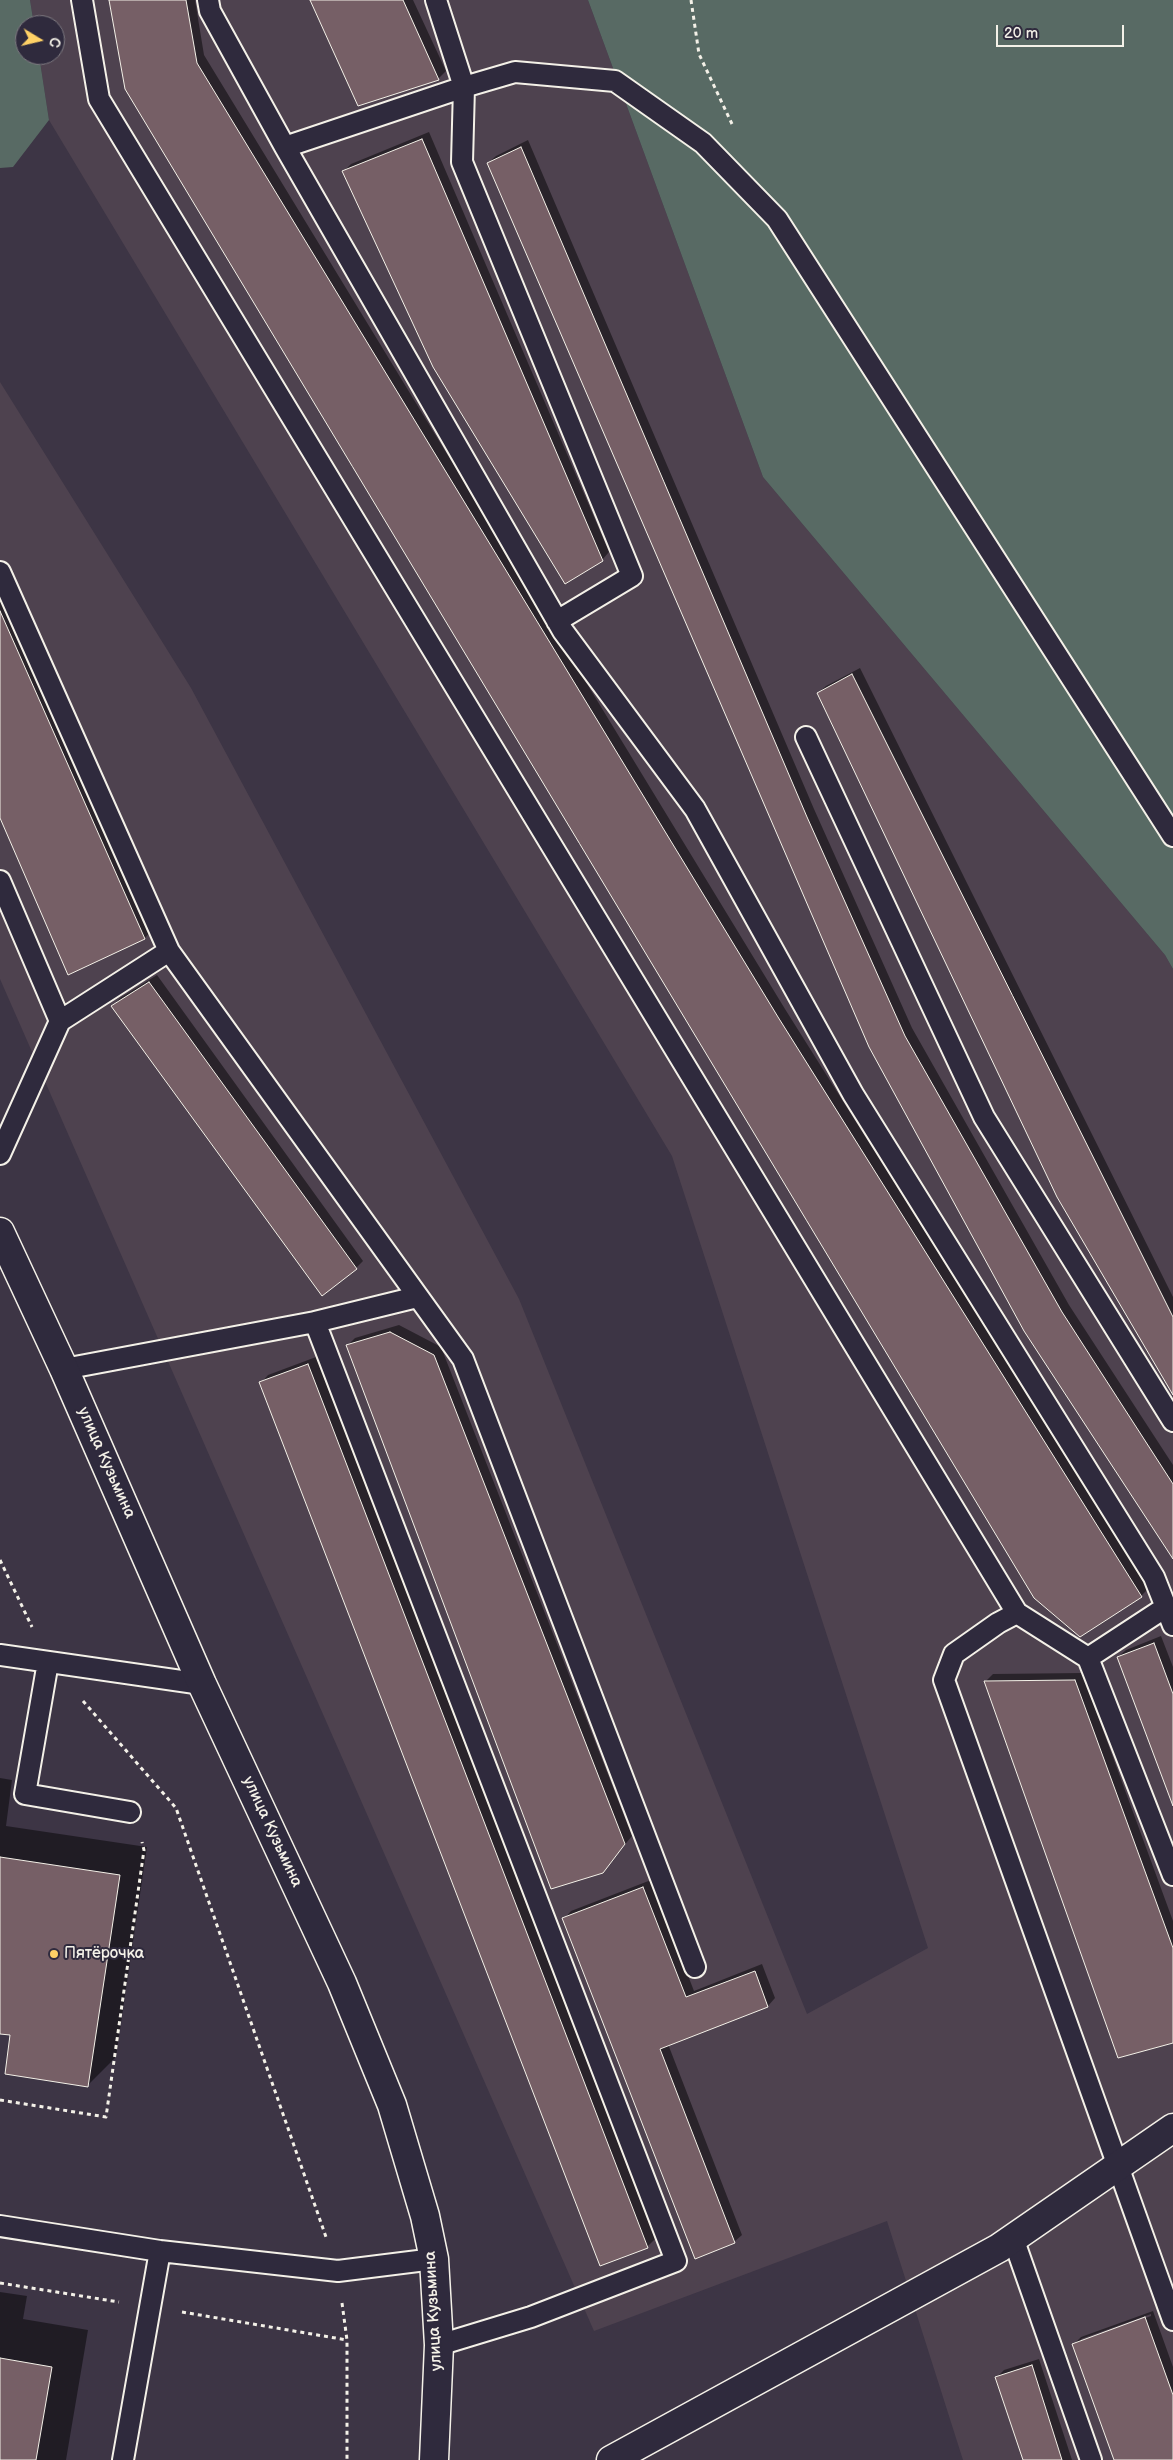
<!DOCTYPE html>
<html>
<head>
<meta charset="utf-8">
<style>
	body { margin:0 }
	#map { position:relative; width:1173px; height:2460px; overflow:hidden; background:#3d3545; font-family:"Balsamiq Sans",sans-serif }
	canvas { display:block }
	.north { position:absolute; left:15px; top:15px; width:50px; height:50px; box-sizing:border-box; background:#2f2a3d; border:1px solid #7e7a81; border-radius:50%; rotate:99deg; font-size:14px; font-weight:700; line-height:20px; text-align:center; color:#f4f1e8 }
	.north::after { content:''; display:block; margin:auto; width:18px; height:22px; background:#ffd166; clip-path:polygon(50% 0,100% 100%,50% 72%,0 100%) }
	.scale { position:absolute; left:996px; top:25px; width:128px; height:22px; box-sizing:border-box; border:2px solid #f4f1e8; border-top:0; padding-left:6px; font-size:15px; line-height:18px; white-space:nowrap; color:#f4f1e8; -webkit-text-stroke:4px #2f2a3d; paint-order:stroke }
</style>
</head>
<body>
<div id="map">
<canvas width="1173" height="2460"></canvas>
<div class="north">С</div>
<div class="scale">20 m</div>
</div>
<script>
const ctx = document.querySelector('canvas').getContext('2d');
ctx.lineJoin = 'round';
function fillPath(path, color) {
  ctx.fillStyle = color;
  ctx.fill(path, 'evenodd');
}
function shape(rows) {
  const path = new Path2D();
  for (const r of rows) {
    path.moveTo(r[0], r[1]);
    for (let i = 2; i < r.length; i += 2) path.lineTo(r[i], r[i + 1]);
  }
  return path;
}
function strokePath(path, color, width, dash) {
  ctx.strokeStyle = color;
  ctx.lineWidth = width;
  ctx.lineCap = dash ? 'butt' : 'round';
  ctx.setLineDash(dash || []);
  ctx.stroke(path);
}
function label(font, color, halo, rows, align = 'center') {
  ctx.font = font + ' "Balsamiq Sans",sans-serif';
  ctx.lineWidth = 4;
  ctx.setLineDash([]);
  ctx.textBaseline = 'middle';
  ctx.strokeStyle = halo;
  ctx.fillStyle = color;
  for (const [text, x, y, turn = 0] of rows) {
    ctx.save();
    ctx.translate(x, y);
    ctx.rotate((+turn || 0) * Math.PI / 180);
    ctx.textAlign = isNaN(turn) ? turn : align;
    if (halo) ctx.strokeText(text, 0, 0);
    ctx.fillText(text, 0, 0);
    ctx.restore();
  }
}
const built = shape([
	[30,0,588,0,763,477,1165,955,1173,969,1173,2460,963,2460,887,2221,594,2331,0,979,0,382,191,688,519,1299,807,2014,928,1948,672,1156,49,120,39,55,55,55,55,25,34,25]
]);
const green = shape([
	[0,0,30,0,34,25,25,25,25,55,39,55,49,120,13,167,0,168],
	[588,0,1173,0,1173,969,1165,955,763,477]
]);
const shadow = shape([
	[110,0,195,0,204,55,785,1009,1149,1588,1141,1596],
	[312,0,413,0,446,71,438,79],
	[429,132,609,552,602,560,344,171,351,164],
	[528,140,814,809,912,1028,1069,1305,1173,1465,1173,1557,1025,1330,488,163,496,156],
	[0,587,152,930,145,938,69,973,0,815],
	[860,668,1173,1297,1173,1393,818,693,826,686],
	[157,975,363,1261,356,1268,113,1006,120,998],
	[399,1325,441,1347,632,1836,602,1872,347,1346,355,1338],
	[316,1357,655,2239,647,2247,261,1383,268,1375],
	[1161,1636,1173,1667,1173,1803,1118,1657,1126,1650],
	[1082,1673,1173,1921,1173,2041,985,1682,993,1674],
	[0,1778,12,1780,6,1826,147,1847,116,2057,88,2085,12,2034,0,2033],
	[651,1880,694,1991,762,1964,775,1998,768,2006,668,2044,742,2235,734,2242,564,1919,571,1911],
	[0,2292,27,2296,23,2319,88,2330,66,2460,0,2460],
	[1153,2311,1173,2367,1173,2460,1115,2460,1074,2344,1081,2337],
	[1151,2314,1151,2316,1081,2342,1081,2339],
	[1039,2359,1072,2460,1024,2460,997,2377,1004,2370]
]);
const building = shape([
	[109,0,186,0,197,63,778,1017,1142,1597,1080,1637,1034,1598,125,89,109,0],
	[310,0,403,0,439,80,358,106,310,0],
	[422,139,603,561,565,584,433,367,342,171,422,139],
	[521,147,807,817,905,1036,1062,1312,1173,1484,1173,1559,1024,1331,869,1047,487,163,521,147],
	[0,611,145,939,68,975,0,818,0,611],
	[852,674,1173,1317,1173,1395,1057,1197,817,693,852,674],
	[149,982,357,1269,322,1296,111,1006,149,982],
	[390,1332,434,1355,625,1844,603,1873,551,1889,346,1345,390,1332],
	[308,1364,648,2248,600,2266,259,1382,308,1364],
	[1154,1643,1173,1694,1173,1806,1117,1657,1154,1643],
	[1075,1680,1173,1948,1173,2043,1118,2058,984,1681,1075,1680],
	[0,1857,120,1875,88,2087,5,2074,10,2035,0,2034,0,1857],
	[643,1887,686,1997,755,1971,768,2007,660,2049,735,2243,695,2259,562,1918,643,1887],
	[1145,2317,1173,2395,1173,2460,1114,2460,1072,2344,1145,2317],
	[0,2358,52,2367,36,2460,0,2460,0,2358],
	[1032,2365,1062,2460,1023,2460,995,2377,1032,2365]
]);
const path = shape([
	[691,0,699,54,732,124],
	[0,1560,32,1627],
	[83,1701,176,1808,326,2237],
	[0,2100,106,2117,144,1850,142,1842],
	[0,2283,119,2302],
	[342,2303,347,2340,347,2460],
	[182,2312,347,2340]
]);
const lane = shape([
	[82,0,99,99,1017,1613,1088,1658,1173,1875],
	[208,0,210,11,285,147,563,631,695,809,853,1094,1154,1577,1173,1625],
	[285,147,464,87,436,0],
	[0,572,169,951,463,1359,695,1967],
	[557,621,632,576,462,162,464,87,515,72,615,81,703,143,777,219,1173,836],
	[806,737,984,1117,1173,1421],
	[0,881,60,1021,169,951],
	[0,1154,60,1021],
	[315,1322,417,1297],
	[64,1369,315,1322,676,2261,531,2317,439,2345],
	[1017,1613,998,1623,954,1654,944,1680,1173,2320],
	[0,1655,202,1684],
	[1088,1658,1166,1607],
	[48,1662,25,1794,130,1812],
	[0,2226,160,2251,338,2271,434,2259],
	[1013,2238,1091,2460],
	[123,2460,160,2251]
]);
const street = shape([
	[611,2460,999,2248,1173,2128]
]);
const secondary = shape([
	[0,1232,64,1369,202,1684,342,1983,392,2105,425,2216,434,2259,439,2345,434,2460]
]);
const markers = [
	[54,1954,5,"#ffd166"]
];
const streetNames = [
	["улица Кузьмина",106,1463,66],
	["улица Кузьмина",272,1832,65],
	["улица Кузьмина",434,2311,-93]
];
const poiNames = [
	["Пятёрочка",64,1954]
];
fillPath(built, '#4e424f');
fillPath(green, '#586a64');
fillPath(shadow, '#0007');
fillPath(building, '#765f66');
strokePath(building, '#f4f1e8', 1);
strokePath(lane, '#f4f1e8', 24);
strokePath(street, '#f4f1e8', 31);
strokePath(secondary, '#f4f1e8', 31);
strokePath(path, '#f4f1e8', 3, [4, 4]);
strokePath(lane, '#2f2a3d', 20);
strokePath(street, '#2f2a3d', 28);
strokePath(secondary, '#2f2a3d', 28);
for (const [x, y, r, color] of markers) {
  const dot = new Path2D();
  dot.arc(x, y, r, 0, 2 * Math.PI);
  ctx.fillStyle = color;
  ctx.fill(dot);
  strokePath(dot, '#2f2a3d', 2);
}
label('16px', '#f4f1e8', '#2f2a3d', streetNames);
label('16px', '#f4f1e8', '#2f2a3d', poiNames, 'left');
</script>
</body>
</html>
